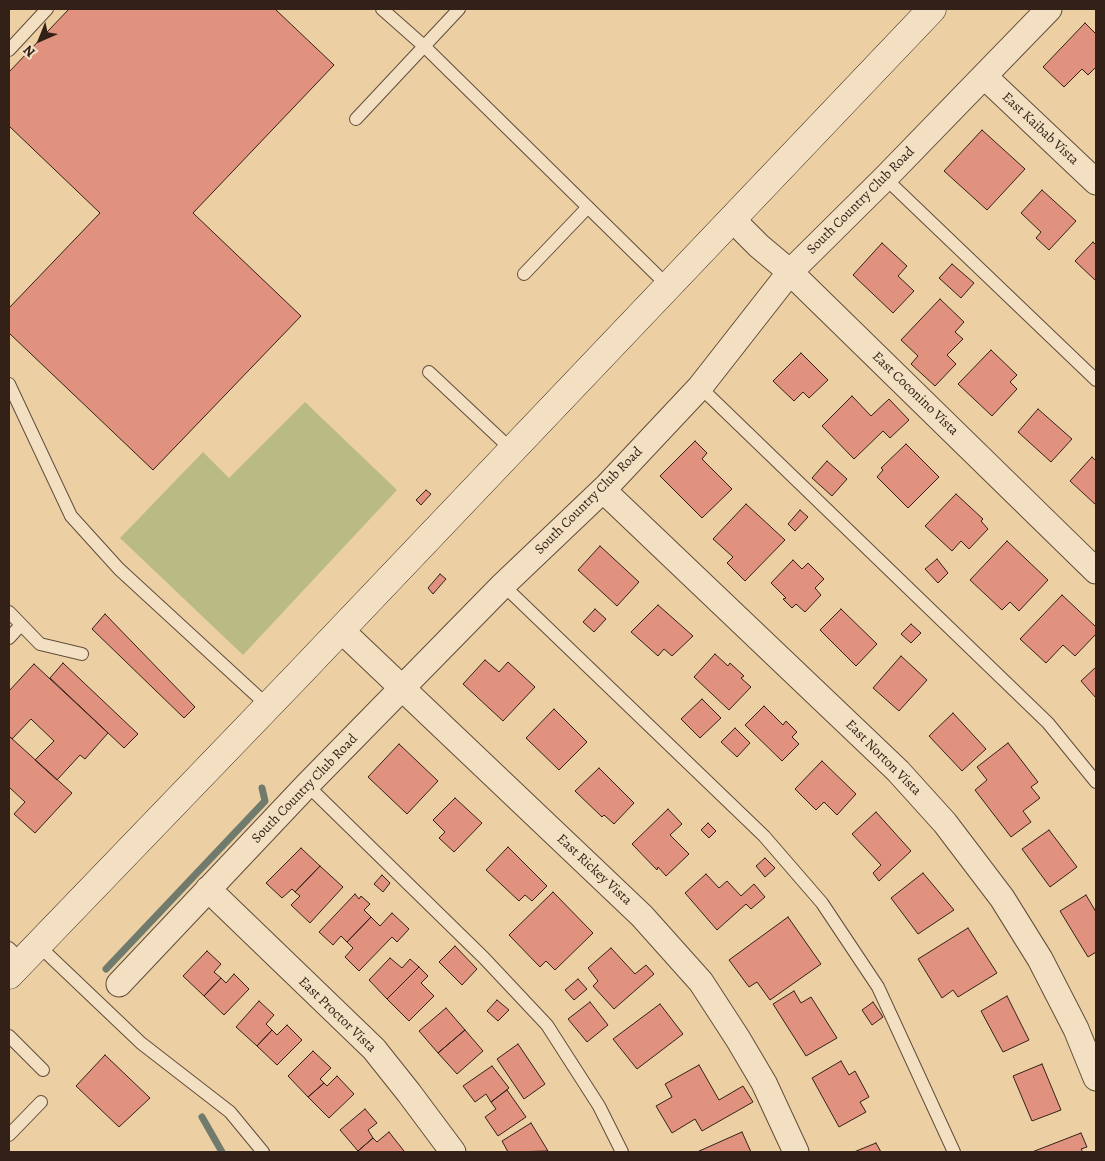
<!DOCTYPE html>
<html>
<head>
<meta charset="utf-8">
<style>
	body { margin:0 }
	#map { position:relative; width:1105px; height:1161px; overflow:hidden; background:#ecd0a3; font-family:Alegreya,serif }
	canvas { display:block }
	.frame { position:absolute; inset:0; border:10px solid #332117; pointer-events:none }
	.north { position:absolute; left:15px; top:15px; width:50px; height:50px; -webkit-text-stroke:4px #f3e0c3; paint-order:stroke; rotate:224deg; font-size:14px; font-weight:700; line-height:20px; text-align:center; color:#332117 }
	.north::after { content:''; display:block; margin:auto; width:18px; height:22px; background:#332117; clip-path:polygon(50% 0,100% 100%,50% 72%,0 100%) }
</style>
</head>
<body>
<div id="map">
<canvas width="1105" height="1161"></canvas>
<div class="frame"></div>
<div class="north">N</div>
</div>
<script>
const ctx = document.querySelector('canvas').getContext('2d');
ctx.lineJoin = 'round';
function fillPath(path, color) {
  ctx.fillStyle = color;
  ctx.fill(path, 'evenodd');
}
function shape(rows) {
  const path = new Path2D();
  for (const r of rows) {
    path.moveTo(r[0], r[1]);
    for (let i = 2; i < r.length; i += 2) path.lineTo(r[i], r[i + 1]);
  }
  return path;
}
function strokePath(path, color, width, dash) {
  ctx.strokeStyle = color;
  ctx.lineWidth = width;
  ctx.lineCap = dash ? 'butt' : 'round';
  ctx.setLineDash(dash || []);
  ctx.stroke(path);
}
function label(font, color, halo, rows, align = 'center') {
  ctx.font = font + ' Alegreya,serif';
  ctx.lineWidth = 4.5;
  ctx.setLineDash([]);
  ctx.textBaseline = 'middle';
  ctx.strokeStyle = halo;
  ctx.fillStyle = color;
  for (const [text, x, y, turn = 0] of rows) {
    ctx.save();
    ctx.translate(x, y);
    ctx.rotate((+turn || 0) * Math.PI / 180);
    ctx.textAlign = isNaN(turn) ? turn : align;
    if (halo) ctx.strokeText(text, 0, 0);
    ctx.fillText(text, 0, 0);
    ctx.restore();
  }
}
const green = shape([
	[305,402,397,490,243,655,120,538,203,452,229,478]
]);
const stream = shape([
	[106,969,265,801,262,788],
	[202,1117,222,1152]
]);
const building = shape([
	[69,9,275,9,334,65,193,213,301,316,153,470,9,333,9,308,100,213,9,126,9,72,69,9],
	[1085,23,1096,34,1096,67,1088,75,1082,69,1064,87,1043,67,1085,23],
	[982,130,1025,169,987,210,944,171,982,130],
	[1042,190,1076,221,1049,250,1036,238,1041,232,1021,213,1042,190],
	[1093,242,1096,245,1096,281,1075,261,1093,242],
	[882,243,907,266,898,276,914,291,893,313,853,275,882,243],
	[952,264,974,283,961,298,939,278,952,264],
	[940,299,964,322,955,332,963,339,947,355,956,364,935,386,911,364,918,356,901,340,940,299],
	[991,350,1017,375,1010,382,1017,389,992,416,958,384,991,350],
	[801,353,828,380,809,398,803,392,794,401,773,381,801,353],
	[852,396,871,416,889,399,909,420,890,438,883,431,854,459,822,426,852,396],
	[1038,409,1072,439,1051,462,1018,432,1038,409],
	[695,441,707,453,702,459,732,489,702,518,660,476,695,441],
	[906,444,939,477,908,508,877,477,883,470,881,468,906,444],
	[1092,457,1096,461,1096,505,1070,481,1092,457],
	[827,461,847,479,832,496,812,478,827,461],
	[426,490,431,494,421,505,416,500,426,490],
	[956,494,983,519,981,521,988,529,969,549,961,541,952,551,925,526,956,494],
	[746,504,785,540,745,581,727,563,733,557,713,539,746,504],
	[800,510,808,517,795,531,788,524,800,510],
	[1007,541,1048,580,1019,611,1010,602,1002,610,970,580,1007,541],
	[600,546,639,582,617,606,578,570,600,546],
	[937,559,948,573,938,583,925,569,937,559],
	[793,560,802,569,808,563,824,579,815,588,821,595,805,612,796,604,792,608,783,599,786,598,771,583,793,560],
	[440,574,446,579,433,594,428,588,440,574],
	[1062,595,1096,627,1096,634,1075,656,1063,645,1046,663,1020,639,1062,595],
	[658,605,693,636,672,656,664,649,658,656,631,632,658,605],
	[595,609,606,619,594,632,583,622,595,609],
	[841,609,877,644,856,666,820,630,841,609],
	[105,614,195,707,184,718,92,629,105,614],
	[911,624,921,633,911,643,901,634,911,624],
	[715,654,728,666,730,663,744,676,741,678,751,687,729,710,694,677,715,654],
	[901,656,927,680,899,711,873,688,901,656],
	[485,660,499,672,508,662,535,687,503,721,463,684,485,660],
	[63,663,138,734,124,748,50,678,63,663],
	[34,664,108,733,85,759,80,755,57,780,35,760,54,741,31,719,12,739,9,736,9,691,34,664],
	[1096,667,1096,698,1081,681,1096,667],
	[702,699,721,718,700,738,681,719,702,699],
	[764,706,783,725,786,721,797,732,792,737,799,744,782,761,745,725,764,706],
	[554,709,587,742,559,770,526,738,554,709],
	[953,713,986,749,962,771,929,736,953,713],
	[735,728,750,743,737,757,721,742,735,728],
	[9,736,72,793,35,833,14,814,25,802,9,787,9,736],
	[1008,743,1038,782,1031,787,1040,798,1023,811,1031,822,1011,837,975,790,987,780,977,767,1008,743],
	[399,744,438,781,407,814,368,777,399,744],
	[822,761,856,794,837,815,824,802,816,810,795,789,822,761],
	[599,768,634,803,614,824,604,815,602,817,575,791,599,768],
	[455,798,482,823,454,852,439,838,445,832,433,820,455,798],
	[668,809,682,824,670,835,689,854,666,876,658,867,657,870,632,844,668,809],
	[876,812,911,851,879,881,873,873,881,865,852,834,876,812],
	[708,823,716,831,709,838,701,830,708,823],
	[1049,830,1077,867,1050,887,1022,849,1049,830],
	[508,847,547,886,532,901,525,895,519,901,486,870,508,847],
	[301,848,320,866,295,892,292,889,282,898,266,883,301,848],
	[765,858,775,868,765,877,756,866,765,858],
	[320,866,343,887,310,923,291,905,300,896,295,892,320,866],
	[923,873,954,910,918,934,891,898,923,873],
	[706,874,719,888,727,881,741,896,754,884,765,897,751,909,746,904,717,930,685,893,706,874],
	[382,875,390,883,383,892,374,884,382,875],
	[553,892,593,933,555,970,546,961,540,967,509,935,553,892],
	[355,894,359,899,361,896,370,904,364,910,371,917,347,942,341,936,333,945,319,932,355,894],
	[1086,895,1096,912,1096,952,1088,957,1060,911,1086,895],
	[392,913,409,929,397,942,392,937,359,971,345,957,353,948,347,942,371,917,380,926,392,913],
	[788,917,821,964,770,1000,757,982,749,987,729,960,788,917],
	[968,928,997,973,958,997,953,990,942,998,918,959,968,928],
	[455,946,477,969,462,985,439,962,455,946],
	[611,948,635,974,646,965,654,974,614,1009,593,986,598,981,588,968,611,948],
	[207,951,221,964,214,972,221,978,204,996,183,976,207,951],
	[390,958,402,968,410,959,419,967,387,999,369,980,390,958],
	[419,967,428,976,421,983,434,996,409,1021,387,999,419,967],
	[234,974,249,989,224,1015,204,996,221,978,226,983,234,974],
	[578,979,587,989,574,1000,565,990,578,979],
	[794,991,801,1003,811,997,837,1038,806,1056,773,1004,794,991],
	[1007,996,1029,1040,1003,1052,981,1011,1007,996],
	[497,1000,509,1010,498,1021,487,1011,497,1000],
	[259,1001,274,1015,266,1024,272,1030,257,1046,236,1027,259,1001],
	[590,1002,608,1025,587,1042,568,1019,590,1002],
	[873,1002,883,1017,872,1025,862,1010,873,1002],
	[660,1004,683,1034,637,1069,613,1039,660,1004],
	[446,1008,465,1030,438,1053,419,1031,446,1008],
	[287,1025,302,1040,277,1065,257,1046,272,1030,277,1035,287,1025],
	[465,1030,483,1051,457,1074,438,1053,465,1030],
	[518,1044,545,1084,524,1099,497,1059,518,1044],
	[313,1051,331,1068,320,1079,324,1083,308,1097,288,1076,313,1051],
	[105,1055,150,1098,119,1127,76,1086,105,1055],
	[841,1061,849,1075,855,1071,869,1097,860,1102,866,1112,839,1127,812,1078,841,1061],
	[1042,1064,1061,1110,1032,1121,1013,1076,1042,1064],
	[699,1065,719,1100,743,1086,753,1102,702,1131,695,1119,672,1133,656,1106,672,1097,665,1084,699,1065],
	[492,1066,509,1088,491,1102,486,1094,475,1102,463,1086,492,1066],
	[337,1076,354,1094,329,1118,308,1097,324,1083,327,1086,337,1076],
	[507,1090,526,1117,498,1136,485,1117,496,1109,491,1102,507,1090],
	[365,1109,377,1123,368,1130,373,1138,358,1151,340,1130,365,1109],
	[531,1123,548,1151,508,1152,502,1141,531,1123],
	[389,1132,404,1151,402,1152,359,1152,358,1151,373,1138,377,1142,389,1132],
	[742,1132,751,1152,697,1152,742,1132],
	[1081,1133,1087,1147,1081,1149,1083,1152,1032,1152,1081,1133],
	[876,1143,881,1152,854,1152,876,1143]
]);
const lane = shape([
	[382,9,425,47,668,286],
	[9,50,47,9],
	[356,119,459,9],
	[885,178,1096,380],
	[524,274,588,207],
	[429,372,512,450],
	[9,384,71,516,119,569,268,706],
	[700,387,1048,723,1096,782],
	[503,585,764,836,822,903,878,987,954,1152],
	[9,612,40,644,82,654],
	[9,638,21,625],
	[307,785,484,958,547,1025,599,1106,622,1152],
	[38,945,141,1043,230,1112,263,1152],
	[9,948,22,961],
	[9,1036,43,1070],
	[9,1135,41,1102]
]);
const street = shape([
	[984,76,1096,182],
	[732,219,759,246,790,272,1096,571],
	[603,490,898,771,945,823,1002,898,1040,959,1076,1029,1096,1078],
	[341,630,642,916,701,982,738,1039,764,1083,796,1152],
	[208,889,374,1049,409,1093,453,1152],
	[119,984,307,785,503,585,607,486,700,387,790,272,885,178,1049,9]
]);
const secondary = shape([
	[9,975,298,675,932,9]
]);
const streetNames = [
	["East Kaibab Vista",1040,129,43],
	["South Country Club Road",861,201,-45],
	["East Coconino Vista",915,394,44],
	["South Country Club Road",589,501,-45],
	["East Norton Vista",883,758,45],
	["South Country Club Road",305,789,-46],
	["East Rickey Vista",594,870,43],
	["East Proctor Vista",337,1015,44]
];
fillPath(green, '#babb84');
strokePath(stream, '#707b6d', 7);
fillPath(building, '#e0927e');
strokePath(building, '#332117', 1);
strokePath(lane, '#614d3a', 14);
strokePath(street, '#614d3a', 27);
strokePath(secondary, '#332117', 29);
strokePath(lane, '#f3e0c3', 12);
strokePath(street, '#f3e0c3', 25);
strokePath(secondary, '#f3e0c3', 28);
label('14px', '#332117', '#f3e0c3', streetNames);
</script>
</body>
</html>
